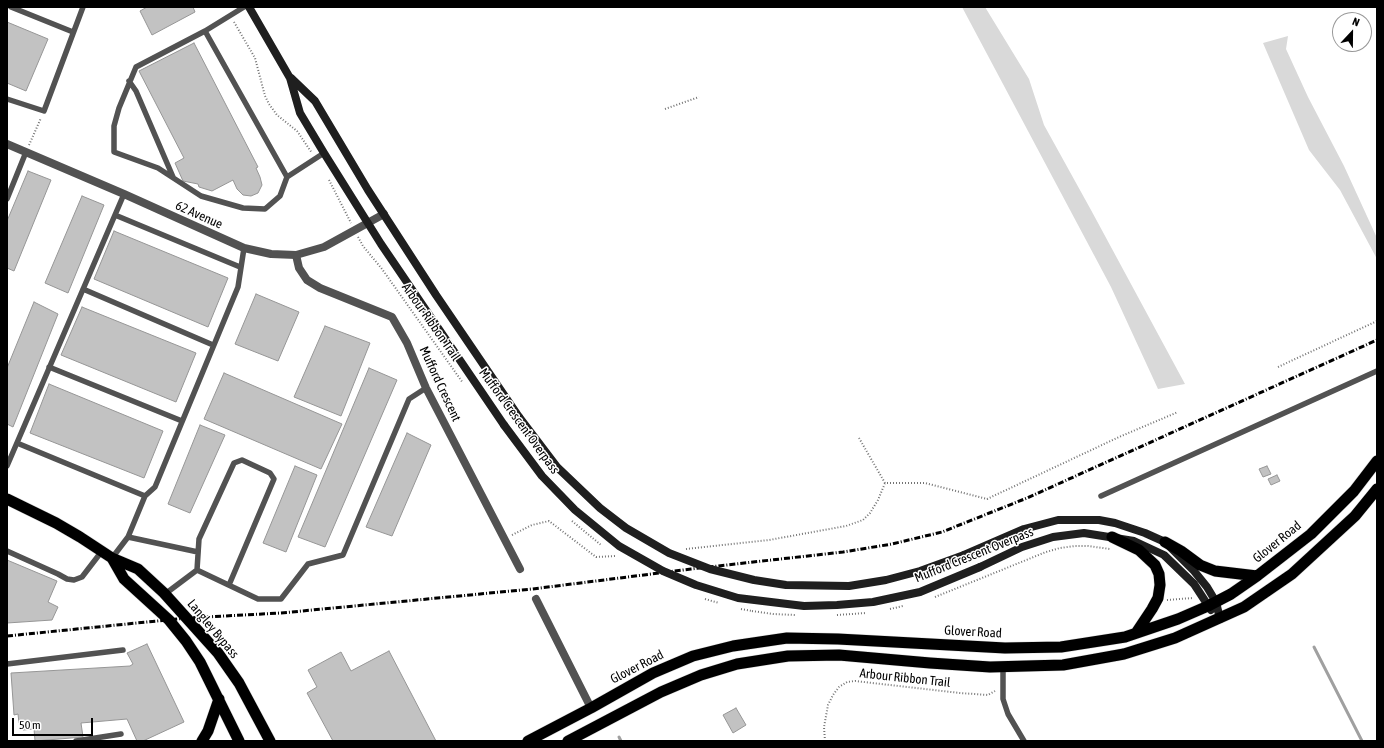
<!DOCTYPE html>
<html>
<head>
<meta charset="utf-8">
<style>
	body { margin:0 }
	#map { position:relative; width:1384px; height:748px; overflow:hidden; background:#fff; font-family:"Asap Condensed",sans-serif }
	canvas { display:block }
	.frame { position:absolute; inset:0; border:8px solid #000; pointer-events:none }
	.north { position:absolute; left:1332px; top:12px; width:40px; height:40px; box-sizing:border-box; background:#fff; border:1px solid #999; border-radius:50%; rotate:22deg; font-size:11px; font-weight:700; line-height:16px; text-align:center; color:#000 }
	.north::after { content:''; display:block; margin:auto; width:14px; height:18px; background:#000; clip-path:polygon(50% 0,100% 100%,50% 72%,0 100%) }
	.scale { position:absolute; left:12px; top:718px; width:81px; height:18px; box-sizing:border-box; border:2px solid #000; border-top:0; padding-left:5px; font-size:12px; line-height:14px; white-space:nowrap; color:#000; -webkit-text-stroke:3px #fff; paint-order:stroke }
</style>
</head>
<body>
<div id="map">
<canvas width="1384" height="748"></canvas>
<div class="frame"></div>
<div class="north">N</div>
<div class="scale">50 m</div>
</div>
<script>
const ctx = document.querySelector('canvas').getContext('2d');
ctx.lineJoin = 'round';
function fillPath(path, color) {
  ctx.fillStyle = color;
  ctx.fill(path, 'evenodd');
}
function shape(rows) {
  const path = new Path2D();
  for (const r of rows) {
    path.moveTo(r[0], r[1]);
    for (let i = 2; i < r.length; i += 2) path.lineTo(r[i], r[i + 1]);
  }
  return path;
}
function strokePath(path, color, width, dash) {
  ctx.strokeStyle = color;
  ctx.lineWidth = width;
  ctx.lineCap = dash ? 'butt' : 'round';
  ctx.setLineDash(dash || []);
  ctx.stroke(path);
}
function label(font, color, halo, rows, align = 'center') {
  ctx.font = font + ' "Asap Condensed",sans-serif';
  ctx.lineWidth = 3;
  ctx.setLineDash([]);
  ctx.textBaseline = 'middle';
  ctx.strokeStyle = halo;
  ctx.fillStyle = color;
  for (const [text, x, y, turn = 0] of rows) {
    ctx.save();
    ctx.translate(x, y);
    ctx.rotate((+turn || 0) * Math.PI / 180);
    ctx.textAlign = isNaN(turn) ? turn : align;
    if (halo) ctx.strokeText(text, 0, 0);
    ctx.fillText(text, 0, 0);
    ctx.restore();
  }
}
const green = shape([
	[962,7,985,7,1029,79,1044,125,1091,210,1185,384,1158,389,1111,287],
	[1288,36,1286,49,1308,97,1344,166,1377,238,1377,259,1340,190,1309,150,1263,43]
]);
const stream = shape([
	[1314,647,1362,741],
	[619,737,621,741]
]);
const building = shape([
	[147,7,193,7,195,12,152,35,140,11,147,7],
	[7,22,48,39,26,91,7,83,7,22],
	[194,43,258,167,256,168,260,177,262,185,258,193,251,196,243,195,237,189,233,180,212,191,199,187,198,184,183,181,175,163,184,158,139,71,194,43],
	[28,171,51,180,14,271,7,268,7,221,28,171],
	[82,196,104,205,68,293,45,283,82,196],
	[114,231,228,278,208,327,94,279,114,231],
	[256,294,299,312,278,361,235,344,256,294],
	[34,302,58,314,13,427,7,424,7,368,34,302],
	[82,307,196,353,176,402,61,355,82,307],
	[325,326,370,343,341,416,294,397,325,326],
	[369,368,397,380,325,547,298,537,369,368],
	[224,373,342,424,321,469,204,419,224,373],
	[49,384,163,431,144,478,30,433,49,384],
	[200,425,225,435,190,513,168,504,200,425],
	[407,433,431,445,392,536,366,527,407,433],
	[295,466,317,475,286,552,263,543,295,466],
	[1267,466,1271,474,1263,477,1259,469,1267,466],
	[1277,475,1280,481,1271,485,1268,479,1277,475],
	[7,560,57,581,48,602,58,607,52,620,7,623,7,560],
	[147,644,184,722,143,741,137,741,127,719,81,723,83,737,35,741,34,729,23,730,22,723,19,723,18,714,14,715,11,673,130,666,133,664,127,653,147,644],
	[389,651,436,741,333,741,307,693,317,687,308,670,341,652,351,671,389,651],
	[736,708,746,725,733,733,723,715,736,708]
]);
const path = shape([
	[234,22,255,58,265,96,269,104,277,115,297,131,312,153],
	[665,109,699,97],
	[29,145,41,118],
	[329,180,351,223],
	[358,237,363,246,382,269,463,383],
	[1278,367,1377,321],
	[859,438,885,483,925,483,987,499,1119,437,1178,412],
	[572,521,601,545],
	[512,535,532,525,549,521,596,557,616,556],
	[686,549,769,540,846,526,863,520,870,513,878,500,885,483],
	[935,597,1046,552,1060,548,1075,546,1088,546,1110,549],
	[1167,600,1193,598],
	[890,609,903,606],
	[752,611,773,614,796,615],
	[837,615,866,613],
	[825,741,824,727,828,705,833,695,839,687,847,682,855,681,960,693,988,695,995,691]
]);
const service = shape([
	[11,7,73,32],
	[205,31,287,177,280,196,265,209,243,208,201,196,158,168,114,152,114,126,119,108,136,67,205,31,244,7],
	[129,81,136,91,173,177],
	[7,99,44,111,83,7],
	[287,177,324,153],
	[7,199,26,152],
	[115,215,240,267],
	[83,289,213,345],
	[49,367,182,421],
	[17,443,145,496],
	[7,466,124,194],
	[1101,496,1377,371],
	[128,537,198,552],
	[7,551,58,574,67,579,74,580,82,577,102,551],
	[112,558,128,537,145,496,155,487,238,287,244,248],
	[197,570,199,539,234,463,242,460,270,473,274,479,229,585],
	[165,594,197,570,258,599,281,599,308,564,343,555,409,399,426,388],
	[7,664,123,650],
	[1003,666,1003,699,1008,714,1024,741],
	[76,741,121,734]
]);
const minor = shape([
	[296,255,299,268,307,280,320,288,392,317,407,343,426,388,520,569],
	[536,599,591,708]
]);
const tertiary = shape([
	[7,144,124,194,244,248,271,254,296,255,324,247,384,214]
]);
const secondary = shape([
	[249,7,290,78,300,113,324,153,381,244,504,425],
	[291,78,315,101,368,190,436,295,519,417],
	[964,555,1024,529,1058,520,1099,520,1115,523,1145,533,1165,542,1194,571,1207,587,1216,602,1220,619],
	[980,567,1022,547,1053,537,1084,533,1134,541,1164,555,1194,584,1211,610]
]);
const trunk = shape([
	[7,499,56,523,80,537,112,558,138,569,164,593,218,653,239,683,270,741],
	[1112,537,1139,550,1155,565,1159,574,1160,585,1158,598,1152,609,1136,633],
	[1165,542,1181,551,1200,565,1215,571,1257,576],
	[112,558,124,579,169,620,186,641,200,662,239,741],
	[202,741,208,731,219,699],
	[528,741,591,708,653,673,693,656,733,646,787,638,838,639,1005,648,1061,647,1125,637,1178,619,1208,606,1231,594,1257,576,1311,534,1354,491,1377,461],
	[568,741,661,692,701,675,737,664,788,656,839,655,930,663,990,667,1063,665,1124,654,1175,638,1244,607,1292,574,1355,516,1377,489]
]);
const rail = shape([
	[7,636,187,618,281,613,532,589,691,569,843,552,892,544,942,532,1027,498,1377,340]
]);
const pathBridge = shape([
	[705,599,719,603],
	[741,609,752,611]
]);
const secondaryBridge = shape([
	[519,417,557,467,600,508,626,528,669,553,710,569,754,580,786,585,849,586,886,580,920,571,964,555],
	[504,425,542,476,575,510,619,546,663,571,696,585,738,598,804,606,837,605,873,602,920,592,980,567]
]);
const streetNames = [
	["62 Avenue",199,215,24],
	["Arbour Ribbon Trail",431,322,55],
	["Mufford Crescent",440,384,65],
	["Mufford Crescent Overpass",519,421,54],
	["Glover Road",1277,542,-39],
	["Mufford Crescent Overpass",974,555,-22],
	["Langley Bypass",213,629,50],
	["Glover Road",973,632,3],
	["Glover Road",637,667,-27],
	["Arbour Ribbon Trail",905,678,6]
];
fillPath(green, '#d9d9d9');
strokePath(stream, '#a0a0a0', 3);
fillPath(building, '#c2c2c2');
strokePath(building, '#969696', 1);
strokePath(trunk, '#dbdbdb', 12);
strokePath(path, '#747474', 2, [1, 2]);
strokePath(service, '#525252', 5.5);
strokePath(minor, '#525252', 8);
strokePath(tertiary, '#525252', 8);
strokePath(secondary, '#1f1f1f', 8);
strokePath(trunk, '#000', 11);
strokePath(rail, '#000', 3, [6, 2, 1, 2]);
strokePath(pathBridge, '#747474', 2, [1, 2]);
strokePath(secondaryBridge, '#1f1f1f', 8);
label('13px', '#000', '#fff', streetNames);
</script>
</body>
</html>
